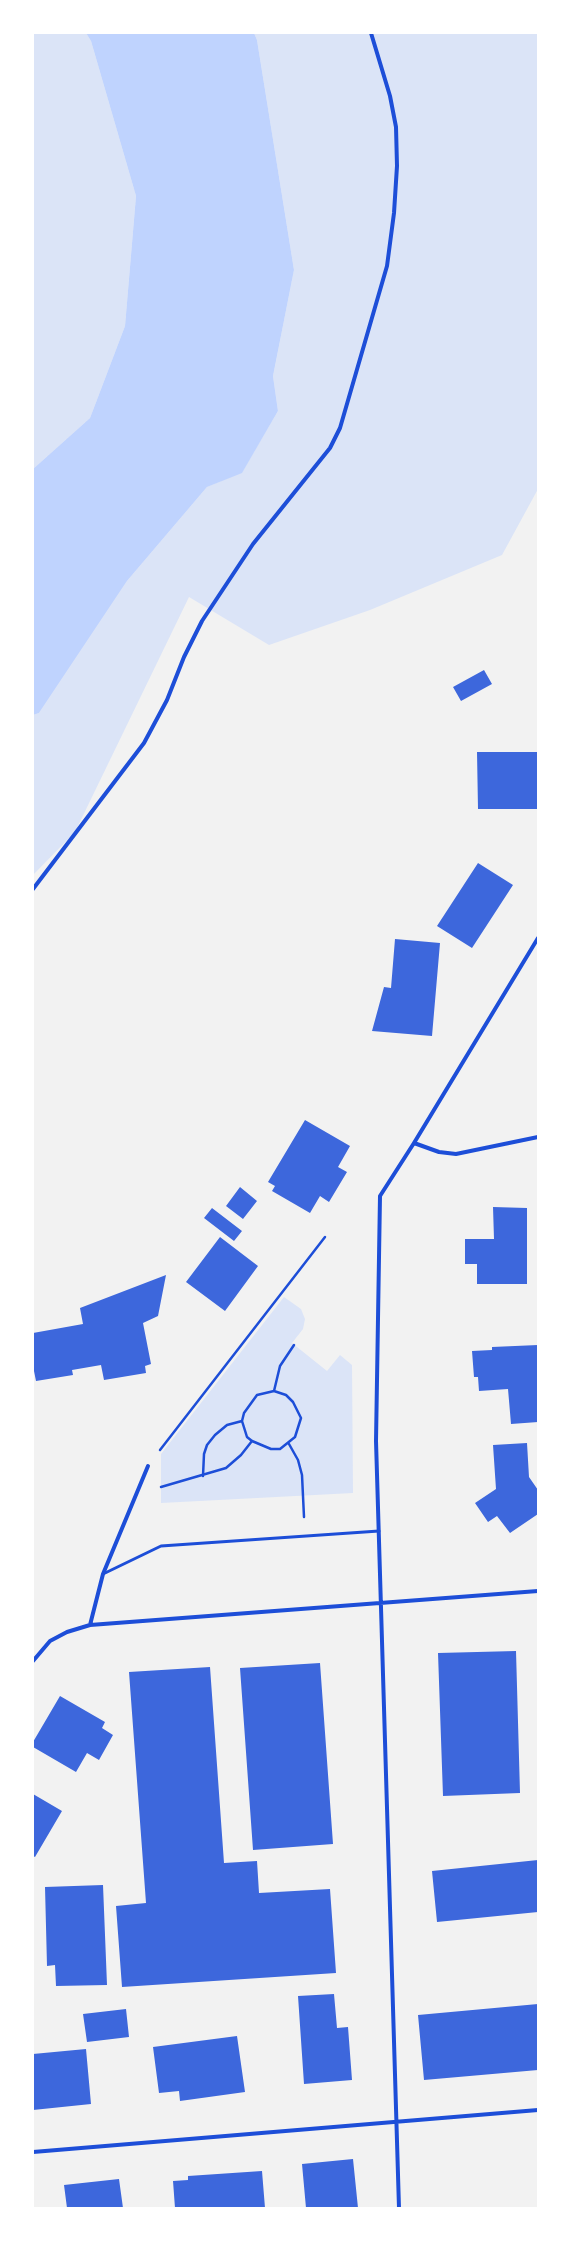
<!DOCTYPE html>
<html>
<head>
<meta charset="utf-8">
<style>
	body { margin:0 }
	#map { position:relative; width:571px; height:2241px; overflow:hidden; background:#f2f2f2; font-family:"Exo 2",sans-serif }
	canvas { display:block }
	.frame { position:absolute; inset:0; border:34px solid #fff; pointer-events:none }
</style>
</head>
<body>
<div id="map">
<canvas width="571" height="2241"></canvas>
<div class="frame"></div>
</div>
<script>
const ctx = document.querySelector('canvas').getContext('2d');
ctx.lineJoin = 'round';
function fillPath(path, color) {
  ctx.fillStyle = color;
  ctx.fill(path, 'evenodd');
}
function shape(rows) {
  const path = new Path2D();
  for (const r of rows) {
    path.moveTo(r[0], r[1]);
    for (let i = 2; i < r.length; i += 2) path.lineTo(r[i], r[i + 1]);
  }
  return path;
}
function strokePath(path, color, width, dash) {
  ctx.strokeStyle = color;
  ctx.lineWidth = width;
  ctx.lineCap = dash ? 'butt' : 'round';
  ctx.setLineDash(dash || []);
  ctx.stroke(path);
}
const green = shape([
	[33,33,86,33,91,41,136,196,125,326,90,418,33,469],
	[254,33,538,33,538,489,502,555,370,610,269,645,189,597,75,832,33,875,33,715,39,713,127,581,207,487,242,472,278,411,273,376,294,270,257,40],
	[284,1297,301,1309,305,1319,303,1329,292,1343,327,1371,340,1355,352,1365,353,1493,161,1503,161,1454]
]);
const water = shape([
	[86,33,254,33,257,40,294,270,273,376,278,411,242,473,207,487,127,581,39,713,33,715,33,469,90,418,125,326,136,196,91,41]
]);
const building = shape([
	[484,670,492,684,461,701,453,687],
	[477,752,538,752,538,809,478,809],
	[478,863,513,885,472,948,437,926],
	[395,939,440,943,432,1036,372,1031,384,987,391,988],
	[305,1120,350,1146,338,1167,347,1172,329,1202,320,1196,310,1213,272,1191,275,1186,268,1182],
	[240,1187,257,1201,243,1219,226,1206],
	[493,1207,527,1208,527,1284,477,1284,477,1264,465,1264,465,1239,494,1239],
	[212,1208,242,1231,234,1241,204,1218],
	[220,1237,258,1266,225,1311,186,1282],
	[166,1275,158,1316,143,1323,151,1364,145,1366,146,1373,104,1380,101,1365,72,1370,73,1375,36,1381,33,1366,33,1333,83,1324,80,1308],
	[538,1345,538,1422,511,1424,508,1389,479,1391,478,1377,474,1377,472,1351,492,1350,492,1347],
	[527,1443,529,1477,538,1490,538,1514,510,1533,497,1516,488,1522,475,1503,496,1489,493,1445],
	[516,1651,520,1793,443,1796,438,1653],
	[320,1663,333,1844,253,1850,240,1668],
	[210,1667,224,1863,257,1861,259,1893,330,1889,336,1973,122,1987,116,1906,146,1903,129,1672],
	[60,1696,105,1722,102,1728,113,1735,99,1760,87,1753,76,1772,33,1747,33,1742],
	[33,1794,62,1811,35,1857,33,1856],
	[538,1860,538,1912,437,1922,432,1871],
	[103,1885,107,1985,56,1986,55,1965,47,1966,45,1887],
	[334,1994,337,2028,348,2027,352,2080,304,2084,298,1996],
	[538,2004,538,2070,424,2080,418,2015],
	[126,2009,129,2037,87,2042,83,2014],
	[237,2036,245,2092,180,2101,179,2091,159,2093,153,2047],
	[86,2049,91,2104,33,2110,33,2054],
	[353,2159,358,2208,306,2208,302,2164],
	[262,2171,265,2208,175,2208,173,2181,188,2180,188,2176],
	[119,2179,123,2208,67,2208,64,2185]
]);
const path = shape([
	[274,1391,286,1395,293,1402,301,1418,295,1437,280,1449,271,1449,252,1441,247,1437,242,1421,244,1413,257,1395,274,1391,280,1366,294,1345],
	[289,1444,298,1460,302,1475,304,1517],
	[160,1450,325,1237],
	[203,1476,204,1454,207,1445,215,1435,227,1425,242,1421],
	[161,1487,226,1468,241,1455,252,1441]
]);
const service = shape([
	[103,1574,161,1546,379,1531]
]);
const minor = shape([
	[33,889,144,743,167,700,184,657,202,621,253,544,330,448,340,428,387,266,394,213,397,166,396,127,390,96,371,33],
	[414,1143,439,1152,456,1154,538,1137],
	[90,1625,103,1574,148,1466],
	[33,1661,50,1641,67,1632,90,1625,538,1591],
	[33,2152,538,2110],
	[399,2208,376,1441,380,1196,414,1143,538,938]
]);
fillPath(green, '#dbe4f7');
fillPath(water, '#bfd3fe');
fillPath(building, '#3d67dc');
strokePath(path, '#1d4ed8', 2.5);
strokePath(service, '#1d4ed8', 3);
strokePath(minor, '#1d4ed8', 4);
</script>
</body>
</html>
